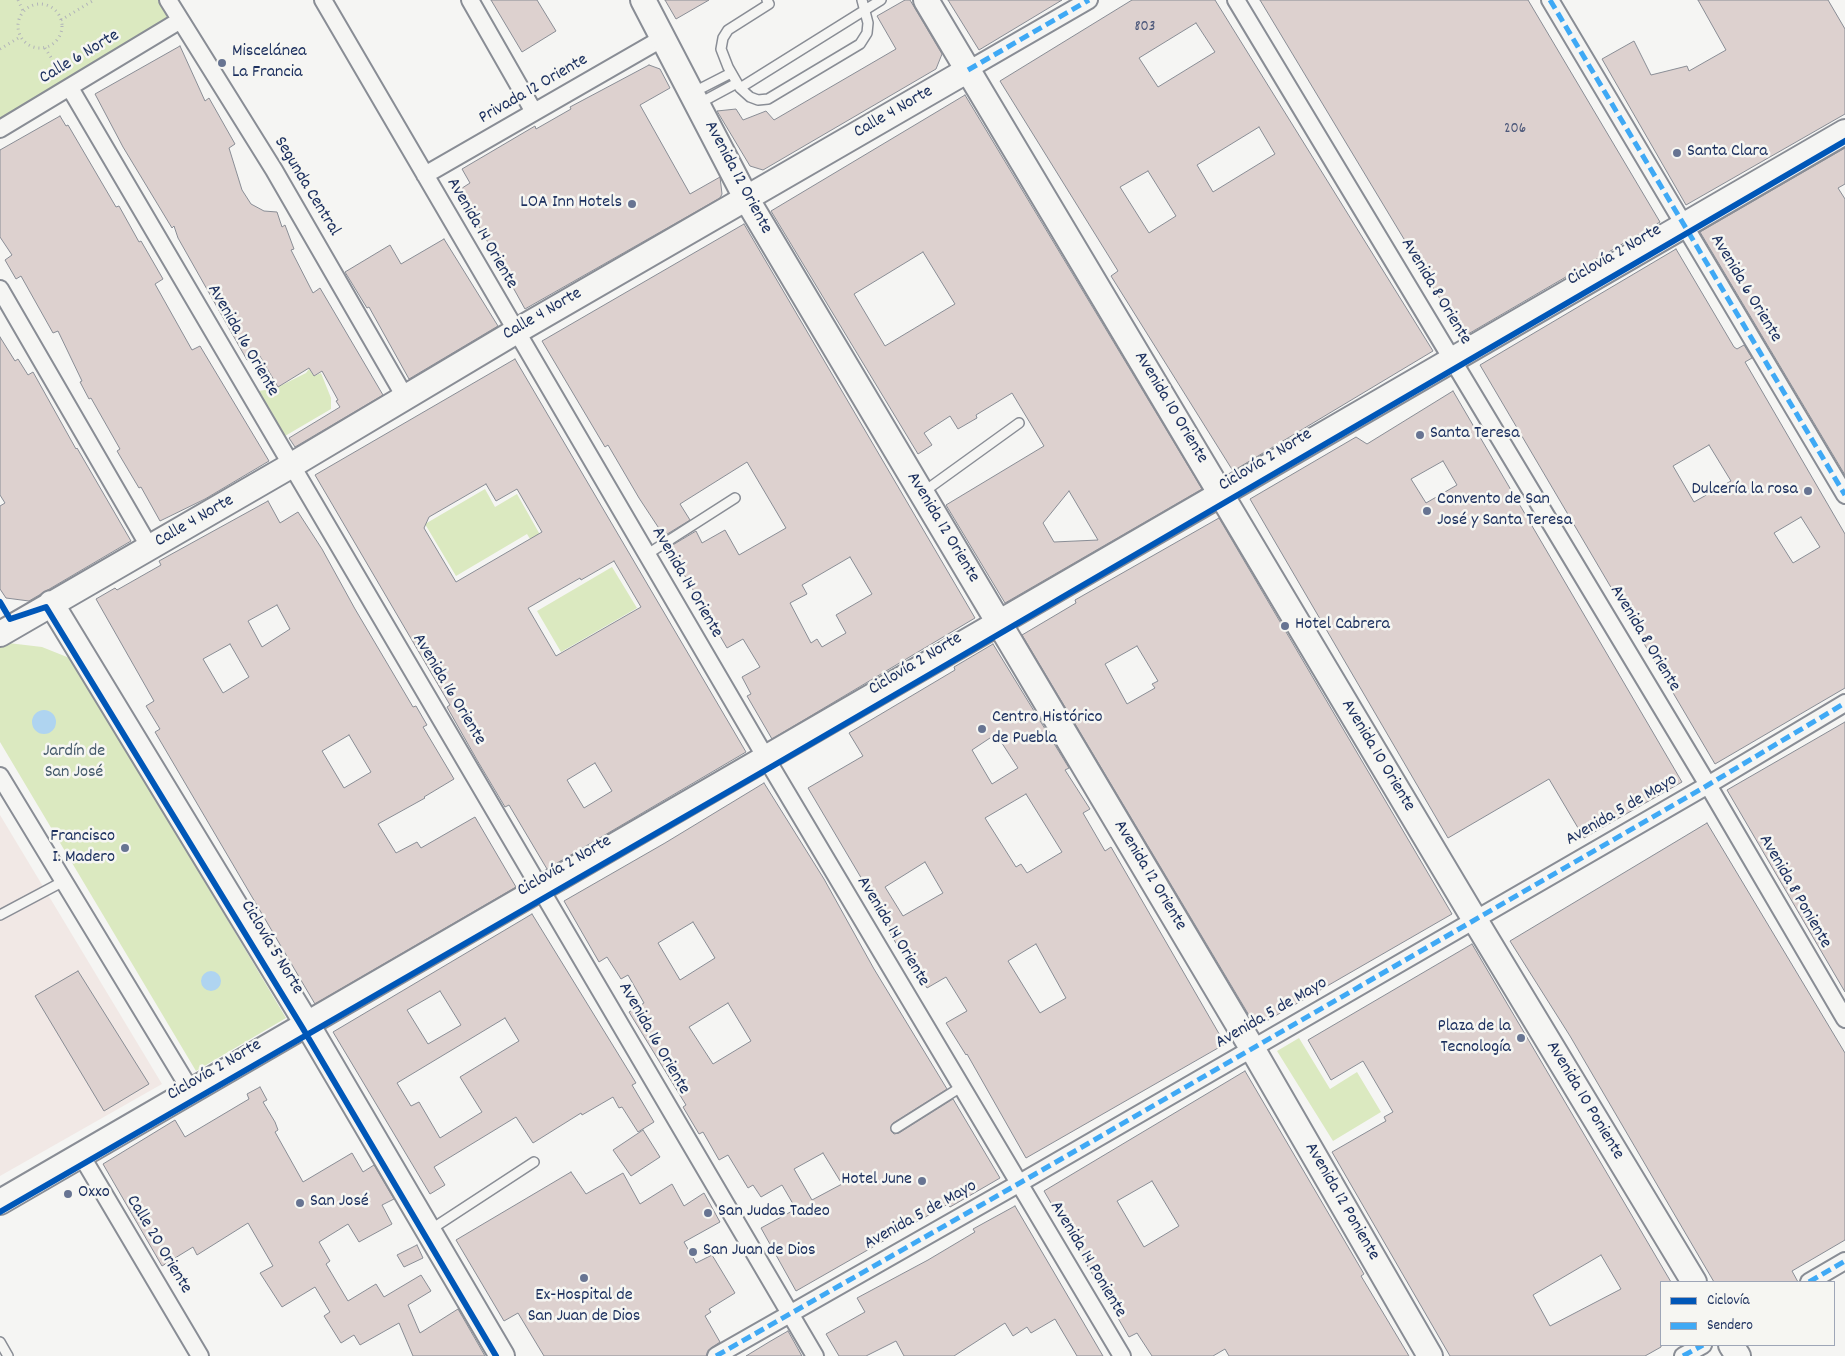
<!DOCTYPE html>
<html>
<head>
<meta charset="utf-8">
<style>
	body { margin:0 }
	#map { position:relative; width:1845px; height:1356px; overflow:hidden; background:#f5f5f3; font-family:Dekko,sans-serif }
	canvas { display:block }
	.legend { position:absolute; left:1660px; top:1281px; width:175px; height:65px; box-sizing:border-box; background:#f6f6f2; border:1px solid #9ea6b7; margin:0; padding:6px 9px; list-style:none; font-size:15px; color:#1b2f5e }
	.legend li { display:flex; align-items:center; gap:10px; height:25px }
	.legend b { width:25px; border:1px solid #9ea6b7 }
</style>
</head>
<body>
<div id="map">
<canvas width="1845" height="1356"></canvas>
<ul class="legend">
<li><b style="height:6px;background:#0057b8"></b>Ciclovía</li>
<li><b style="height:6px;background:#3fa9f5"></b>Sendero</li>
</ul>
</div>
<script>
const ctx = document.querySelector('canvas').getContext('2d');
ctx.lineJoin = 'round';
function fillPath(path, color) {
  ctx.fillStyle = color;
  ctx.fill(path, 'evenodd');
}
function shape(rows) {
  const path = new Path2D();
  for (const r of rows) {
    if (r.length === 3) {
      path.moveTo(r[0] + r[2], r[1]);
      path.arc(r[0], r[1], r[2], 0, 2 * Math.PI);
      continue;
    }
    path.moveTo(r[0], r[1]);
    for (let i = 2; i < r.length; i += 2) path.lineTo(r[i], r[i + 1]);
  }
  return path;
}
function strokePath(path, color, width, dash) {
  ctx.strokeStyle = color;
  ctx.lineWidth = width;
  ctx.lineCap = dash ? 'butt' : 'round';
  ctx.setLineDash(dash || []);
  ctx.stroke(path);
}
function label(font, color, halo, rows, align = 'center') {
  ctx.font = font + ' Dekko,sans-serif';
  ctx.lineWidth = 5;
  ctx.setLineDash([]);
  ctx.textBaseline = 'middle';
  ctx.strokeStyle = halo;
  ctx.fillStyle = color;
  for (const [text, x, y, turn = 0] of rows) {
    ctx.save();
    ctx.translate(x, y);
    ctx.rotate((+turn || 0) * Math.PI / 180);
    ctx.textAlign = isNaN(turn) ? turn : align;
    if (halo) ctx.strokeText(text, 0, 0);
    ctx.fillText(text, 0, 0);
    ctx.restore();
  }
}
const built = shape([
	[0,815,162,1084,0,1176]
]);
const green = shape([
	[0,0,158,0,171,23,0,122],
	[309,369,314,376,321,373,331,398,331,409,285,436,259,391,276,388,306,373],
	[485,489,495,507,517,494,543,540,538,552,527,534,456,576,425,524],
	[612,567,637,608,561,652,537,611],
	[0,642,42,647,72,659,286,1018,196,1071,0,742],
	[1299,1038,1330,1089,1357,1072,1381,1112,1333,1141,1277,1051]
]);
const water = shape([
	[44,722,12],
	[211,981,10]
]);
const building = shape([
	[491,0,537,0,556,31,522,52,491,0],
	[665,0,709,0,676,19,665,0],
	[905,0,910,0,942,54,936,69,763,170,750,166,717,111,736,109,743,120,766,111,774,120,896,49,877,16,905,0],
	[948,0,1062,0,979,50,948,0],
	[1132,0,1215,0,1433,351,1233,471,1111,276,1118,271,1000,81,1132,0],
	[1196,23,1215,52,1158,87,1139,58,1196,23],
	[1259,127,1275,154,1213,192,1197,165,1259,127],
	[1148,171,1176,216,1149,233,1120,187,1148,171],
	[1260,0,1528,0,1660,222,1463,337,1260,0],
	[1698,0,1828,0,1845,29,1845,114,1686,205,1602,59,1634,41,1651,75,1687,66,1689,71,1726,50,1698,0],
	[180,46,205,101,209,98,235,144,229,148,242,190,251,204,264,211,277,212,282,227,285,225,294,249,291,250,313,293,320,288,383,395,295,447,289,438,340,407,336,401,338,400,322,371,314,376,309,368,278,387,258,353,247,360,178,238,174,226,172,228,123,147,95,94,180,46],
	[649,65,660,69,670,88,640,105,690,194,720,177,722,194,720,198,525,309,476,221,456,192,470,183,462,169,535,126,536,129,571,109,570,107,649,65],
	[965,95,1202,489,1005,603,946,505,1044,446,1012,393,976,415,977,418,958,429,950,416,924,433,932,445,918,454,771,211,965,95],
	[923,252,955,304,885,346,854,294,923,252],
	[1069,491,1098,540,1054,542,1043,523,1069,491],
	[60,116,66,126,68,125,116,207,119,206,139,242,141,241,163,279,155,284,192,350,200,346,269,461,205,499,160,521,141,487,139,488,117,451,120,449,91,398,89,399,80,382,82,381,58,331,53,333,21,276,16,279,5,260,12,255,0,237,0,150,60,116],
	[1845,148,1845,184,1838,188,1845,199,1845,475,1700,232,1845,148],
	[744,224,975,618,772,739,747,696,751,694,742,677,760,667,743,639,727,648,675,559,678,557,671,546,696,531,702,543,725,530,739,555,786,528,747,462,680,504,690,520,664,536,639,498,608,445,605,447,542,341,744,224],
	[850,557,872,594,836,615,846,633,822,647,817,639,811,643,790,603,807,594,802,585,850,557],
	[444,239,498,326,409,379,369,307,367,308,345,272,390,245,401,264,444,239],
	[1676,249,1734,347,1737,349,1744,345,1752,358,1745,362,1845,534,1845,688,1715,764,1480,365,1676,249],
	[1709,445,1731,481,1694,502,1673,466,1709,445],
	[1801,517,1820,547,1793,563,1774,533,1801,517],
	[0,337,15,361,18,359,28,375,33,372,76,449,77,448,131,541,29,601,6,598,0,589,0,506,5,503,0,495,0,337],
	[515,359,746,752,547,869,509,805,505,807,477,760,447,707,450,705,315,475,515,359],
	[486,484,496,501,517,489,542,532,456,582,424,528,429,517,486,484],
	[614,561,641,607,556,656,528,608,580,578,581,580,614,561],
	[595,763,612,791,584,808,567,780,595,763],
	[1453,391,1682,782,1584,838,1549,779,1448,838,1250,499,1356,437,1367,444,1453,391],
	[1443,461,1457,485,1426,503,1411,479,1443,461],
	[268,501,280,523,298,512,322,549,355,609,413,707,416,706,427,725,423,727,454,779,424,797,425,798,378,824,396,853,417,842,421,848,475,817,516,887,315,1004,155,732,160,729,146,706,154,701,96,599,115,588,117,590,161,565,159,561,268,501],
	[277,605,290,629,262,647,248,621,277,605],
	[230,644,249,677,223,693,203,659,230,644],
	[349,735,371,772,344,788,322,751,349,735],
	[1219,518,1452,914,1256,1027,1022,635,1076,603,1075,600,1219,518],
	[1137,646,1158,681,1152,684,1155,688,1127,704,1105,664,1137,646],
	[993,644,1069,768,1065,770,1090,809,1083,813,1105,851,1111,847,1225,1044,1026,1158,967,1054,966,1055,946,1023,967,1011,946,977,927,988,909,957,906,959,889,932,892,930,808,788,863,756,849,733,955,670,954,667,993,644],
	[996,734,1018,768,992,784,972,750,996,734],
	[1026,794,1062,852,1027,873,1021,864,1016,867,985,818,1026,794],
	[925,862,943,893,903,916,885,887,925,862],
	[1036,944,1066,998,1040,1013,1008,961,1036,944],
	[1845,722,1845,992,1727,790,1845,722],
	[764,783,824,879,874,969,947,1089,893,1123,891,1131,894,1134,899,1133,953,1099,1000,1178,950,1207,948,1204,796,1291,761,1228,796,1209,782,1185,761,1197,753,1185,748,1188,728,1155,719,1160,703,1132,699,1134,683,1107,686,1105,629,1012,644,1003,628,975,621,979,607,957,599,962,564,901,665,843,764,783],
	[693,922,715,958,680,980,658,943,693,922],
	[728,1003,751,1041,713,1064,689,1027,728,1003],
	[823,1153,842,1184,812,1200,794,1169,823,1153],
	[1707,823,1845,1053,1845,1240,1792,1271,1798,1282,1714,1282,1570,1036,1510,941,1707,823],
	[532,914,636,1083,632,1085,654,1122,638,1132,622,1107,619,1108,613,1097,582,1115,581,1113,533,1143,516,1117,434,1167,445,1185,430,1194,333,1032,532,914],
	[440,991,461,1025,428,1044,407,1010,440,991],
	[505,1018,519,1041,460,1077,482,1112,440,1138,419,1102,411,1106,397,1083,505,1018],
	[1472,944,1671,1282,1661,1282,1661,1347,1645,1356,1450,1356,1332,1152,1386,1121,1384,1117,1393,1112,1363,1061,1331,1080,1308,1040,1472,944],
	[1601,1255,1621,1289,1550,1326,1533,1295,1601,1255],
	[78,971,149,1084,104,1111,35,996,78,971],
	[1245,1071,1364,1274,1361,1276,1409,1356,1229,1356,1225,1349,1213,1356,1152,1356,1137,1333,1129,1337,1044,1191,1245,1071],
	[1152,1181,1179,1226,1144,1247,1117,1201,1152,1181],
	[260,1087,267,1100,263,1102,275,1122,278,1130,275,1132,303,1182,352,1153,363,1172,374,1165,394,1199,382,1205,392,1224,359,1242,348,1224,319,1242,330,1261,326,1264,348,1301,376,1284,384,1297,421,1275,431,1291,408,1305,420,1333,458,1309,485,1356,413,1356,399,1323,360,1345,354,1335,341,1343,324,1316,330,1312,315,1287,282,1307,260,1273,273,1266,248,1223,197,1255,193,1247,162,1266,103,1164,175,1120,185,1137,249,1099,247,1094,260,1087],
	[643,1130,660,1157,631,1176,613,1150,643,1130],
	[571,1172,586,1194,623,1173,640,1204,672,1184,684,1206,704,1193,720,1222,684,1242,696,1263,712,1255,735,1293,709,1309,711,1312,705,1316,720,1342,711,1348,706,1356,544,1356,518,1313,504,1321,456,1240,571,1172],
	[1015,1206,1103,1356,1077,1356,1055,1319,1031,1333,1027,1327,1013,1336,1005,1323,954,1356,904,1356,896,1341,866,1356,839,1356,826,1334,865,1312,857,1298,928,1260,975,1232,973,1229,1015,1206],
	[417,1245,423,1258,404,1267,397,1255,417,1245],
	[788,1331,802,1356,746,1356,769,1342,788,1331]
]);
const path = shape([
	[18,0,23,11],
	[40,26,22],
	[61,20,94,0],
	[45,48,61,73],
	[0,49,20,37]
]);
const lane = shape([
	[767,0,769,4,728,30,723,38,721,49,728,67,740,88,750,97,758,100,768,99,860,44,867,33,868,23,862,0],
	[740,88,881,0],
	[692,93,731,73],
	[698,104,737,83],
	[922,493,1019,423],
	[646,555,735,498],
	[0,915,64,881],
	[896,1128,961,1087],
	[430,1230,534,1162],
	[0,1342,8,1356]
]);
const street = shape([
	[168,0,274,170,405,397],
	[323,0,766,758,1122,1356],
	[470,0,534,112],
	[1236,0,1708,785,1845,1019],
	[1550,0,1845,495],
	[968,70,1089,0],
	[70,88,815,1356],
	[0,129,179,21],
	[425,175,663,38],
	[0,289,150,548],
	[0,776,191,1091],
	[81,1155,200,1356],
	[1809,1282,1845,1261],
	[716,1356,1018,1184,1708,785,1845,703],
	[1683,1356,1703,1345]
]);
const secondary = shape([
	[643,0,746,198,1252,1048,1430,1356],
	[926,0,1475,920,1694,1282],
	[51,603,307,1024,502,1356],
	[0,634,292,465,515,332,968,70],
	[0,1202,1845,132],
	[1731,1345,1738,1356]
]);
const quiet = shape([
	[1550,0,1845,495],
	[968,70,1089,0],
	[1809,1282,1845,1261],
	[716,1356,1018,1184,1708,785,1845,703],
	[1683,1356,1703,1345]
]);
const cycleway = shape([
	[0,602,10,619,46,607,302,1027,496,1356],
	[0,1212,771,767,1845,141]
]);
const markers = [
	[222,63,5,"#677492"],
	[1677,153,5,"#677492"],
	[632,204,5,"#677492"],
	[1420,435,5,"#677492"],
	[1808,491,5,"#677492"],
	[1427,511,5,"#677492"],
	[1285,626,5,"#677492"],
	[982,729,5,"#677492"],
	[125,848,5,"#677492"],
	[1521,1038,5,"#677492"],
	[922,1181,5,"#677492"],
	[68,1194,5,"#677492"],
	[300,1203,5,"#677492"],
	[708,1213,5,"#677492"],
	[693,1252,5,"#677492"],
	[584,1278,5,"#677492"]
];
const numberNames = [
	["803",1145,28],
	["206",1515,130]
];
const poiNames = [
	["Miscelánea",232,53],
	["La Francia",232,74],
	["Santa Clara",1687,153],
	["LOA Inn Hotels",622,204,"right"],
	["Santa Teresa",1430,435],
	["Dulcería la rosa",1798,491,"right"],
	["Convento de San",1437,501],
	["José y Santa Teresa",1437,522],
	["Hotel Cabrera",1295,626],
	["Centro Histórico",992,719],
	["de Puebla",992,740],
	["Francisco",115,838,"right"],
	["I. Madero",115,859,"right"],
	["Plaza de la",1511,1028,"right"],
	["Tecnología",1511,1049,"right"],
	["Hotel June",912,1181,"right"],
	["Oxxo",78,1194],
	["San José",310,1203],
	["San Judas Tadeo",718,1213],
	["San Juan de Dios",703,1252],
	["Ex-Hospital de",584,1297,"center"],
	["San Juan de Dios",584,1318,"center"]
];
const streetNames = [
	["Calle 6 Norte",80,58,-31],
	["Privada 12 Oriente",534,90,-30],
	["Calle 4 Norte",894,113,-30],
	["Avenida 12 Oriente",737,178,62],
	["Segunda Central",306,187,59],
	["Avenida 14 Oriente",481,234,60],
	["Ciclovía 2 Norte",1615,256,-30],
	["Avenida 6 Oriente",1745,289,59],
	["Avenida 8 Oriente",1435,292,59],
	["Calle 4 Norte",543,315,-30],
	["Avenida 16 Oriente",242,341,60],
	["Avenida 10 Oriente",1170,408,59],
	["Ciclovía 2 Norte",1266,461,-31],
	["Calle 4 Norte",195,522,-30],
	["Avenida 12 Oriente",942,528,59],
	["Avenida 14 Oriente",686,583,60],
	["Avenida 8 Oriente",1644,639,59],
	["Ciclovía 2 Norte",916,665,-31],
	["Avenida 16 Oriente",448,690,59],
	["Avenida 10 Oriente",1377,756,59],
	["Avenida 5 de Mayo",1622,811,-30],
	["Ciclovía 2 Norte",565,867,-30],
	["Avenida 12 Oriente",1149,876,59],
	["Avenida 8 Poniente",1794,892,60],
	["Avenida 14 Oriente",892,932,59],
	["Ciclovía 5 Norte",271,948,59],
	["Avenida 5 de Mayo",1272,1014,-30],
	["Avenida 16 Oriente",653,1039,60],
	["Ciclovía 2 Norte",215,1071,-30],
	["Avenida 10 Poniente",1584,1101,59],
	["Avenida 12 Poniente",1341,1202,60],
	["Avenida 5 de Mayo",921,1216,-29],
	["Calle 20 Oriente",158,1245,59],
	["Avenida 14 Poniente",1087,1260,59]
];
const parkNames = [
	["Jardín de",74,753],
	["San José",74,774]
];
fillPath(built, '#f1e8e5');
fillPath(green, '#dbe9c0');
fillPath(water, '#afd4f0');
fillPath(building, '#ddd1cf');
strokePath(building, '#898d95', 1);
strokePath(lane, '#898d95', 12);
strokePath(street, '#898d95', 20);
strokePath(secondary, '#898d95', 28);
strokePath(path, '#b2b4b9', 3, [1, 4]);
strokePath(lane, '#f5f5f3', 9);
strokePath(street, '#f5f5f3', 16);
strokePath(secondary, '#f5f5f3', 24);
strokePath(quiet, '#3fa9f5', 5, [10, 5]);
strokePath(cycleway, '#0057b8', 6);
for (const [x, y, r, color] of markers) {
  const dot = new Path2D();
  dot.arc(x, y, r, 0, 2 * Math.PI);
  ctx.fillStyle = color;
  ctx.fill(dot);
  strokePath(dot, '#f6f6f2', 2);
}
label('15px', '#4c587a', null, numberNames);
label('18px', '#1b2f5e', '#f6f6f2', poiNames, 'left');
label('18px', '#1b2f5e', '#f6f6f2', streetNames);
label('18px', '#465b6c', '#f6f6f2', parkNames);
</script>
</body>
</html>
